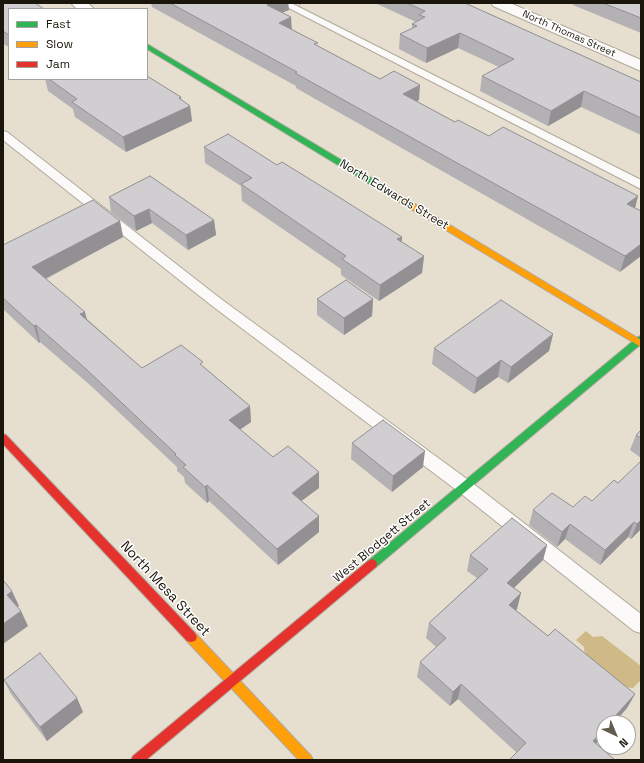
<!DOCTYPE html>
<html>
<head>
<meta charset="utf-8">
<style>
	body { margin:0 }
	#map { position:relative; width:644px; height:763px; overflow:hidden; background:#e6dece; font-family:"Space Grotesk",sans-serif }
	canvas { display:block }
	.frame { position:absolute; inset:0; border:4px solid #1b160b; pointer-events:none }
	.legend { position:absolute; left:8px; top:8px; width:140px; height:72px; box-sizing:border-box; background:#fff; border:1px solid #a4a29d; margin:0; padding:5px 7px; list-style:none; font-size:12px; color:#1b160b }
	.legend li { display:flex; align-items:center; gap:8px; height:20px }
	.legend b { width:20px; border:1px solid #a4a29d }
	.north { position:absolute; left:596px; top:715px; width:40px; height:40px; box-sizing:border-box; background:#fff; border:1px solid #a4a29d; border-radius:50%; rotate:136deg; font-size:11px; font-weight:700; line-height:16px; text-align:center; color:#1b160b }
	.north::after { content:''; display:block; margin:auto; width:14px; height:18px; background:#625c4f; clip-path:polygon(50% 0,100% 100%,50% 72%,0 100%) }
</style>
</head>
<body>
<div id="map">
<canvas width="644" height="763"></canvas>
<div class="frame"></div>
<ul class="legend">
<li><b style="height:5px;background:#30b455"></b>Fast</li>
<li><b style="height:5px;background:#ff9f0a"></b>Slow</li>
<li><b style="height:5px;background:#e5322d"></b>Jam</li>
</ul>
<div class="north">N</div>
</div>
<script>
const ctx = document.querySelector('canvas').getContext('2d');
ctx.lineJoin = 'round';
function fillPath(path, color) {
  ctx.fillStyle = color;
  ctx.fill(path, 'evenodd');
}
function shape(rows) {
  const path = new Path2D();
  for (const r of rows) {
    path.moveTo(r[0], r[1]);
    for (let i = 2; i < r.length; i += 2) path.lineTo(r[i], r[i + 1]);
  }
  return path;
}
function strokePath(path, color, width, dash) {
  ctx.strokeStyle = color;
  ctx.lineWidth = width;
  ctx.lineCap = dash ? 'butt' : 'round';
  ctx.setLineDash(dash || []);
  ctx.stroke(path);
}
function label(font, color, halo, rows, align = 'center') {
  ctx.font = font + ' "Space Grotesk",sans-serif';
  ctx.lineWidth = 3;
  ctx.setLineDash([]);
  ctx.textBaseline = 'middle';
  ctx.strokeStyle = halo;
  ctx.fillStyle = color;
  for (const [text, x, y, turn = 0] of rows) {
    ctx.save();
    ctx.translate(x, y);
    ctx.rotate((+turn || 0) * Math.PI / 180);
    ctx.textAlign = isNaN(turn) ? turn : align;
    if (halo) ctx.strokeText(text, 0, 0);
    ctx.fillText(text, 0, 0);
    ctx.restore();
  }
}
const water = shape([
	[586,631,593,637,602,636,641,666,641,680,633,688,619,687,585,658,584,647,576,640]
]);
const lane = shape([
	[279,3,291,3,641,180,641,189,279,3],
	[3,131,7,132,221,299,471,482,641,614,641,633,634,631,459,492,211,305,3,140,3,131]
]);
const street = shape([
	[71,3,88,3,94,9,77,9,71,3],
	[491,3,510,3,641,60,641,71,493,6,491,3]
]);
const fast = shape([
	[147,44,395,192,396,194,395,196,389,196,147,49,147,44],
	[641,336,641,344,376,567,372,569,368,567,367,564,368,561,638,337,641,336]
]);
const slow = shape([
	[389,192,395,192,641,340,641,347,389,196,389,192],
	[191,632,195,633,311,756,313,760,299,760,187,641,185,637,187,633,191,632]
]);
const jam = shape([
	[3,434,6,435,195,633,197,637,195,641,191,642,187,641,3,444,3,434],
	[372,559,376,561,377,564,376,567,146,760,131,760,133,756,368,561,372,559]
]);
const wall = shape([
	[3,3,9,9,9,47,3,44],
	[151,3,288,3,289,10,282,12,292,29,318,46,419,100,416,101,455,122,489,136,638,196,635,208,641,211,620,272,296,88,296,86,152,7],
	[375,3,465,3,641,82,641,135,581,107,548,126,480,91,482,76,499,67,458,48,426,63,399,49,400,34,412,28,412,24,416,22],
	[574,3,641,3,641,33,573,5],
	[45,79,147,79,190,106,192,121,126,152,75,117,73,109,48,91],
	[204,147,277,165,424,256,422,273,379,301,341,275,341,269,242,201,241,186,205,163],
	[109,197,214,220,216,235,188,250,152,223,136,231,111,212],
	[120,221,123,237,46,279,87,319,142,368,203,366,250,406,251,422,240,430,273,457,319,472,319,488,301,501,319,516,319,532,278,565,209,501,207,503,185,483,184,477,177,471,177,467,90,385,40,342,39,343,3,309,3,245],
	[317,299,373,299,372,316,344,335,317,315],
	[553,334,549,351,508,383,498,377,474,394,432,364,434,348],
	[641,430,641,458,630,450,636,435],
	[352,443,423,467,392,492,351,459],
	[618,483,641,529,631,539,628,537,600,565,565,539,557,547,529,525,533,510,573,507,592,501],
	[547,545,543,560,514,588,517,609,516,610,548,636,635,694,627,708,614,723,604,723,604,735,596,744,516,752,458,699,450,706,417,677,420,662,436,647,426,638,429,623,477,578,467,571,470,555],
	[4,680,83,712,47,741,11,694]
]);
const shadedWall = shape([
	[270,3,288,3,289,10,267,19,267,5],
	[299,3,303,3,299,5],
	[291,17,292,32,279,23],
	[460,33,458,48,426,63,427,48],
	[420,85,419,100,402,109,403,94],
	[584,91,581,107,548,126,551,111],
	[181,97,182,110,190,106,192,121,126,152,123,137],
	[638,196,634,212,627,204],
	[149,209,152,223,136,231,134,216],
	[214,220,216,235,188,250,186,235],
	[120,221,123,237,37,283,32,267],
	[402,237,401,253,397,239],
	[641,244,641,256,620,272,625,256],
	[424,256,422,273,379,301,380,285],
	[373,299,372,316,344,335,344,318],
	[85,312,89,328,80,314],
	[36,325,40,342,39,343,34,326],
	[553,334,549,351,508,383,511,367],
	[501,360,498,377,474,394,477,378],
	[250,406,251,422,230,436,229,420],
	[425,451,423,467,392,492,393,476],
	[319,472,319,488,292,508,292,493],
	[207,485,209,501,207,503,205,487],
	[319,516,319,532,278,565,277,549],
	[641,520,641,529,631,539,637,524],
	[634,522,628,537,600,565,605,550],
	[570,524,565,539,557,547,562,532],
	[547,545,543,560,503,598,507,583],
	[12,591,19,606,14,610,7,595],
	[521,593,517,609,505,620,509,605],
	[21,611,28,626,3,644,3,624],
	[461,684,458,699,450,706,453,692],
	[635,694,627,708,614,723,609,723],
	[77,698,83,712,47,741,40,727],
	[604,729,604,735,586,755,593,741]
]);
const building = shape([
	[3,3,35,3,44,9,9,9,9,35,3,31,3,3],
	[170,3,270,3,267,5,291,17,279,23,318,43,314,44,380,79,394,71,420,85,403,94,455,122,458,120,489,136,503,127,638,196,627,204,641,211,641,244,625,256,295,73,297,72,170,3],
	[407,3,465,3,641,82,641,118,584,91,551,111,482,76,514,59,460,33,427,48,400,34,417,26,412,24,425,17,419,15,425,11,407,3],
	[603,3,641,3,641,18,603,3],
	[147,76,181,97,179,98,190,106,123,137,72,102,77,99,49,79,147,79,147,76],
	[228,134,277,165,282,162,334,194,402,237,397,239,424,256,380,285,342,259,346,256,241,184,252,178,204,147,228,134],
	[150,176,214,220,186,235,149,209,134,216,109,197,150,176],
	[93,200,120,221,32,267,85,312,80,314,142,368,181,345,203,362,200,364,250,406,229,420,273,457,288,446,319,472,292,493,319,516,277,549,207,485,205,487,183,467,186,465,175,455,176,454,86,369,36,325,34,326,3,298,3,245,93,200],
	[346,280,373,299,344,318,317,299,346,280],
	[501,300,553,334,511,367,501,360,477,378,434,348,501,300],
	[383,420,425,451,393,476,352,443,383,420],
	[641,430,641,438,636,435,641,430],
	[641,461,641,520,637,524,634,522,605,550,570,524,562,532,533,510,552,493,573,507,585,496,592,501,614,480,618,483,641,461],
	[512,518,547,545,507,583,521,593,509,605,548,636,555,629,635,694,609,723,604,723,604,729,593,741,615,760,509,760,526,743,461,684,453,692,420,662,446,638,429,623,488,569,470,555,512,518],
	[3,580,12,591,7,595,21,611,3,624,3,580],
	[40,653,77,698,40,727,4,680,40,653]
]);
const farStreetnames = [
	["North Thomas Street",569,34,24]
];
const streetNames = [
	["North Edwards Street",394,195,31],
	["West Blodgett Street",382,541,-40]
];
const nearStreetnames = [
	["North Mesa Street",165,589,47]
];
fillPath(water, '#cfb987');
strokePath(lane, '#b0a99d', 2);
strokePath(street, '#b0a99d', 2);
strokePath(fast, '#b0a99d', 2);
strokePath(slow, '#b0a99d', 2);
strokePath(jam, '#b0a99d', 2);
fillPath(lane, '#fbfaf8');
fillPath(street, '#fbfaf8');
fillPath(fast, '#30b455');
fillPath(slow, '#ff9f0a');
fillPath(jam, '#e5322d');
fillPath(wall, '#b4b1b5');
fillPath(shadedWall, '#929093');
fillPath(building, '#d1ced2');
strokePath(building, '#929093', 1);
label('10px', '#1b160b', '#fff', farStreetnames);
label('12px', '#1b160b', '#fff', streetNames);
label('14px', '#1b160b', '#fff', nearStreetnames);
</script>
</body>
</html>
